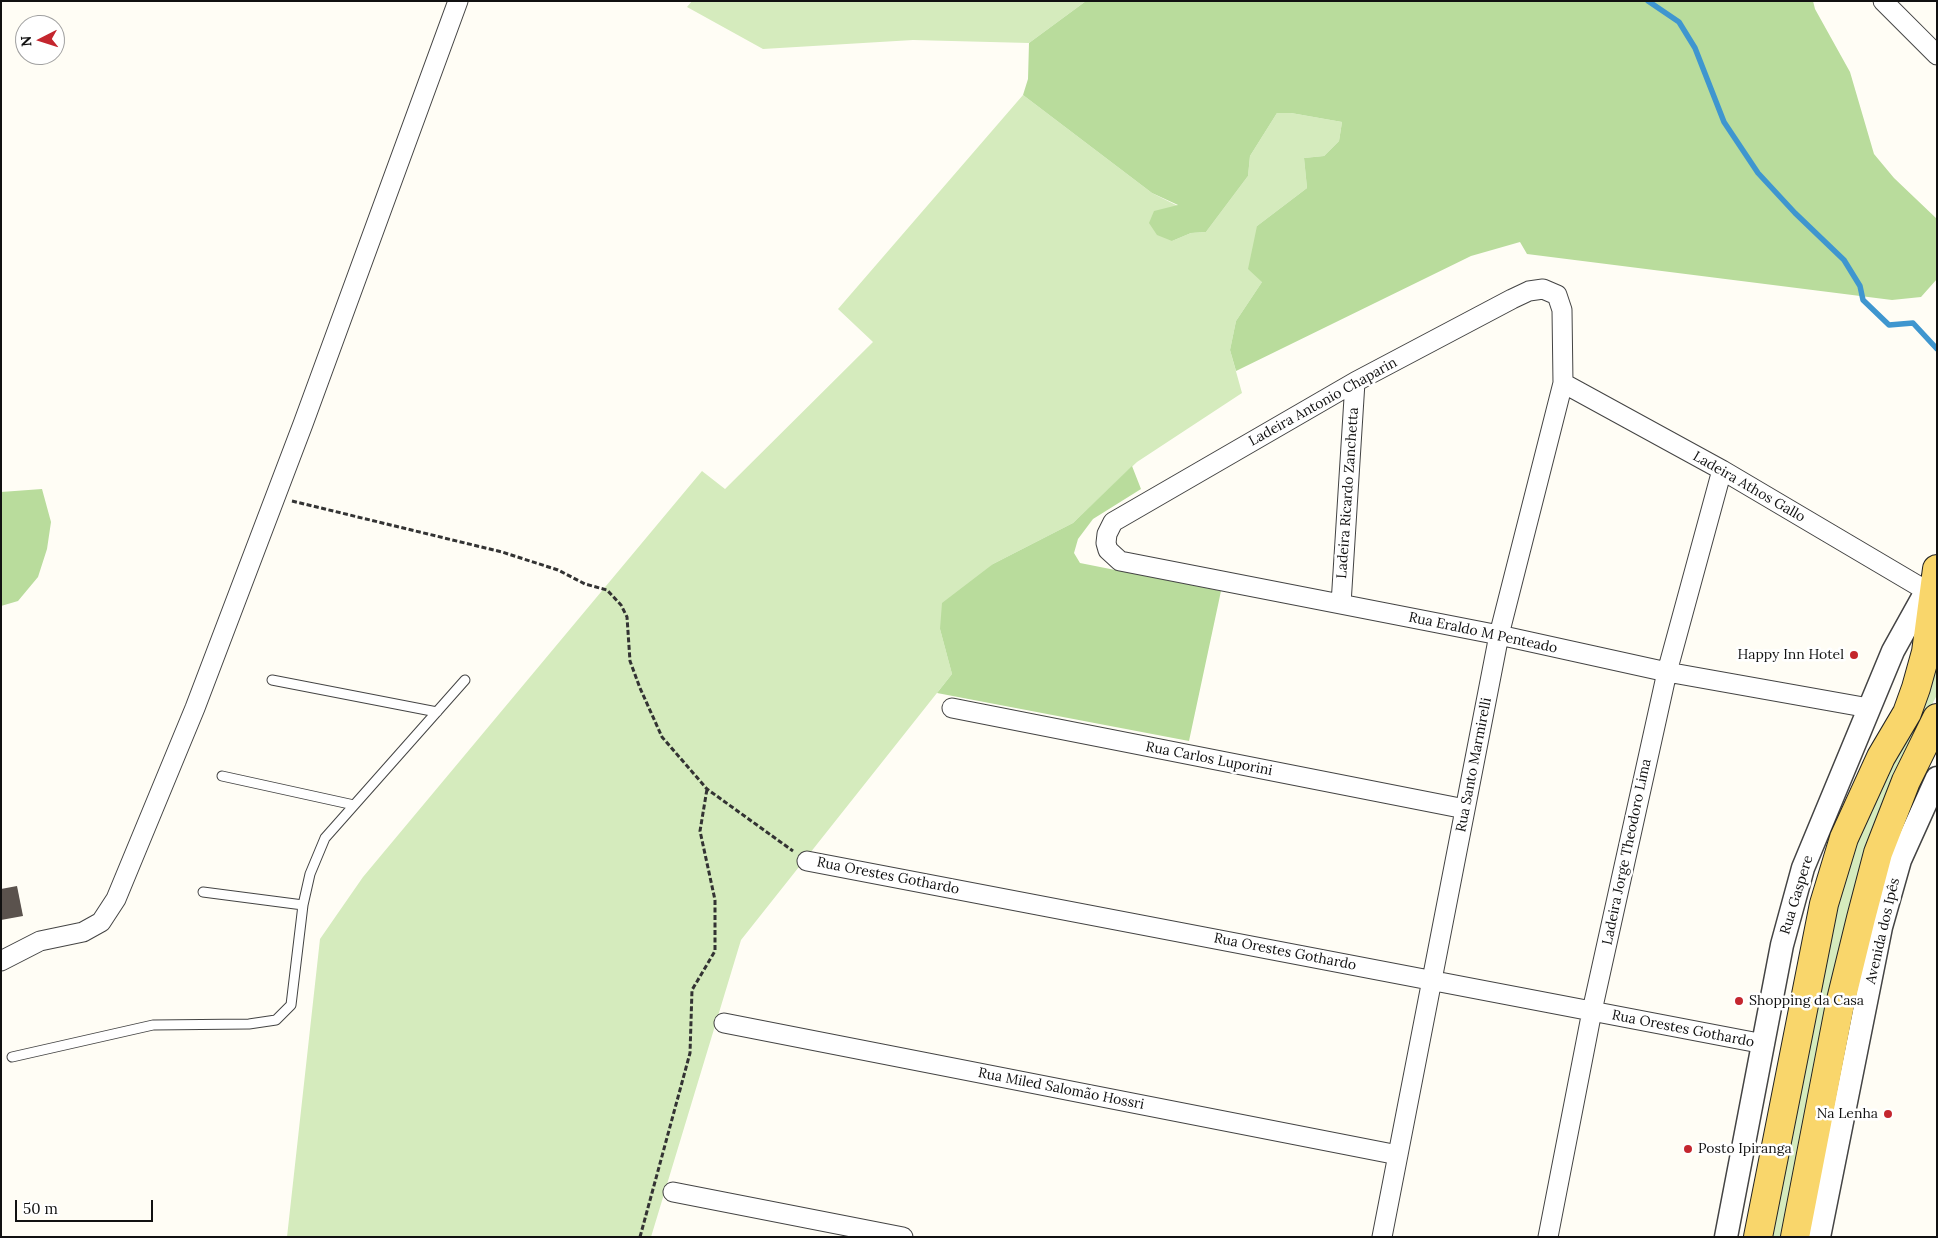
<!DOCTYPE html>
<html>
<head>
<meta charset="utf-8">
<style>
	body { margin:0 }
	#map { position:relative; width:1938px; height:1238px; overflow:hidden; background:#fffdf5; font-family:Lora,serif }
	canvas { display:block }
	.frame { position:absolute; inset:0; border:2px solid #111; pointer-events:none }
	.north { position:absolute; left:15px; top:15px; width:50px; height:50px; box-sizing:border-box; background:#fff; border:1px solid #a0a0a0; border-radius:50%; rotate:265deg; font-size:14px; font-weight:700; line-height:20px; text-align:center; color:#111 }
	.north::after { content:''; display:block; margin:auto; width:18px; height:22px; background:#c4262e; clip-path:polygon(50% 0,100% 100%,50% 72%,0 100%) }
	.scale { position:absolute; left:15px; top:1200px; width:138px; height:22px; box-sizing:border-box; border:2px solid #111; border-top:0; padding-left:6px; font-size:15px; line-height:18px; white-space:nowrap; color:#111; -webkit-text-stroke:4px #fff; paint-order:stroke }
</style>
</head>
<body>
<div id="map">
<canvas width="1938" height="1238"></canvas>
<div class="frame"></div>
<div class="north">N</div>
<div class="scale">50 m</div>
</div>
<script>
const ctx = document.querySelector('canvas').getContext('2d');
ctx.lineJoin = 'round';
function fillPath(path, color) {
  ctx.fillStyle = color;
  ctx.fill(path, 'evenodd');
}
function shape(rows) {
  const path = new Path2D();
  for (const r of rows) {
    path.moveTo(r[0], r[1]);
    for (let i = 2; i < r.length; i += 2) path.lineTo(r[i], r[i + 1]);
  }
  return path;
}
function strokePath(path, color, width, dash) {
  ctx.strokeStyle = color;
  ctx.lineWidth = width;
  ctx.lineCap = dash ? 'butt' : 'round';
  ctx.setLineDash(dash || []);
  ctx.stroke(path);
}
function label(font, color, halo, rows, align = 'center') {
  ctx.font = font + ' Lora,serif';
  ctx.lineWidth = 5;
  ctx.setLineDash([]);
  ctx.textBaseline = 'middle';
  ctx.strokeStyle = halo;
  ctx.fillStyle = color;
  for (const [text, x, y, turn = 0] of rows) {
    ctx.save();
    ctx.translate(x, y);
    ctx.rotate((+turn || 0) * Math.PI / 180);
    ctx.textAlign = isNaN(turn) ? turn : align;
    if (halo) ctx.strokeText(text, 0, 0);
    ctx.fillText(text, 0, 0);
    ctx.restore();
  }
}
const green = shape([
	[692,1,1086,1,1029,43,913,40,763,49,687,7],
	[1023,95,1152,193,1178,206,1172,241,1191,233,1206,232,1248,176,1250,156,1277,113,1291,113,1342,122,1339,141,1324,156,1304,158,1307,188,1257,226,1262,282,1236,321,1230,350,1242,393,1137,462,1073,523,993,564,940,629,952,674,741,940,651,1237,287,1237,320,939,363,877,702,471,725,489,873,342,838,309],
	[1937,647,1937,695,1899,768,1785,1237,1770,1237,1828,936,1852,850]
]);
const forest = shape([
	[1086,1,1813,1,1815,9,1850,72,1874,154,1894,178,1937,219,1937,279,1921,297,1892,300,1527,254,1520,242,1471,256,1236,371,1230,350,1236,321,1262,282,1248,269,1257,226,1307,188,1304,158,1324,156,1339,141,1342,122,1291,113,1277,113,1250,156,1248,176,1206,232,1191,233,1172,241,1157,235,1149,223,1154,211,1178,205,1152,193,1023,95,1028,79,1029,43],
	[1132,466,1141,489,1093,519,1078,539,1074,553,1080,563,1221,591,1189,741,937,693,952,674,940,629,942,603,993,564,1073,523],
	[42,489,51,522,47,549,38,577,18,601,1,606,1,492]
]);
const stream = shape([
	[1648,1,1679,22,1695,48,1724,122,1758,173,1795,213,1844,260,1860,286,1863,300,1889,325,1913,323,1937,349]
]);
const building = shape([
	[17,886,23,916,1,920,1,889]
]);
const path = shape([
	[292,501,502,552,558,570,585,584,607,590,621,605,627,617,630,661,640,688,662,737,707,789,793,851],
	[640,1237,690,1053,692,990,715,951,715,900,700,831,707,789]
]);
const service = shape([
	[272,680,437,712],
	[222,776,354,805],
	[203,892,303,905],
	[12,1057,153,1025,249,1024,276,1020,291,1005,303,905,310,874,325,838,465,680]
]);
const minor = shape([
	[1883,1,1937,55],
	[1563,383,1722,470,1932,594],
	[1341,604,1355,382],
	[952,708,1465,809],
	[807,861,1764,1044],
	[1,961,40,941,83,932,101,922,116,899,195,708,303,424,458,1],
	[724,1023,1398,1155],
	[673,1192,903,1237],
	[1382,1237,1499,635,1563,383,1562,310,1557,295,1543,289,1529,291,1512,299,1355,382,1113,522,1107,534,1106,543,1108,550,1120,561,1499,635,1667,672,1869,708],
	[1548,1237,1592,1011,1667,672,1722,470]
]);
const tertiary = shape([
	[1726,1237,1782,945,1803,868,1893,651,1933,579],
	[1819,1237,1881,927,1900,860,1937,778]
]);
const primary = shape([
	[1758,1237,1824,904,1844,838,1881,757,1907,713,1916,688,1926,652,1937,569],
	[1795,1237,1840,1004,1861,918,1878,853,1906,781,1937,718]
]);
const markers = [
	[1854,655,5,"#c4262e"],
	[1739,1001,5,"#c4262e"],
	[1888,1114,5,"#c4262e"],
	[1688,1149,5,"#c4262e"]
];
const streetNames = [
	["Ladeira Antonio Chaparin",1323,402,-29],
	["Ladeira Athos Gallo",1749,487,30],
	["Ladeira Ricardo Zanchetta",1348,493,-86],
	["Rua Eraldo M Penteado",1483,633,12],
	["Rua Carlos Luporini",1209,759,11],
	["Rua Santo Marmirelli",1474,765,-79],
	["Ladeira Jorge Theodoro Lima",1627,852,-78],
	["Rua Orestes Gothardo",888,876,11],
	["Rua Gaspere",1797,895,-73],
	["Avenida dos Ipês",1883,931,-77],
	["Rua Orestes Gothardo",1285,952,11],
	["Rua Orestes Gothardo",1683,1029,11],
	["Rua Miled Salomão Hossri",1061,1089,11]
];
const poiNames = [
	["Happy Inn Hotel",1844,655],
	["Shopping da Casa",1749,1001,"left"],
	["Na Lenha",1878,1114],
	["Posto Ipiranga",1698,1149,"left"]
];
fillPath(green, '#d5ebbd');
fillPath(forest, '#b9dc9c');
strokePath(stream, '#3f96cf', 5.5);
fillPath(building, '#5a524d');
strokePath(service, '#444', 11);
strokePath(minor, '#444', 21);
strokePath(tertiary, '#444', 25);
strokePath(primary, '#222', 30);
strokePath(path, '#333', 3, [5, 2.5]);
strokePath(service, '#fff', 9);
strokePath(minor, '#fff', 19);
strokePath(tertiary, '#fff', 22);
strokePath(primary, '#f9d66b', 28);
for (const [x, y, r, color] of markers) {
  const dot = new Path2D();
  dot.arc(x, y, r, 0, 2 * Math.PI);
  ctx.fillStyle = color;
  ctx.fill(dot);
  strokePath(dot, '#fff', 2);
}
label('14px', '#111', '#fff', streetNames);
label('14px', '#111', '#fff', poiNames, 'right');
</script>
</body>
</html>
